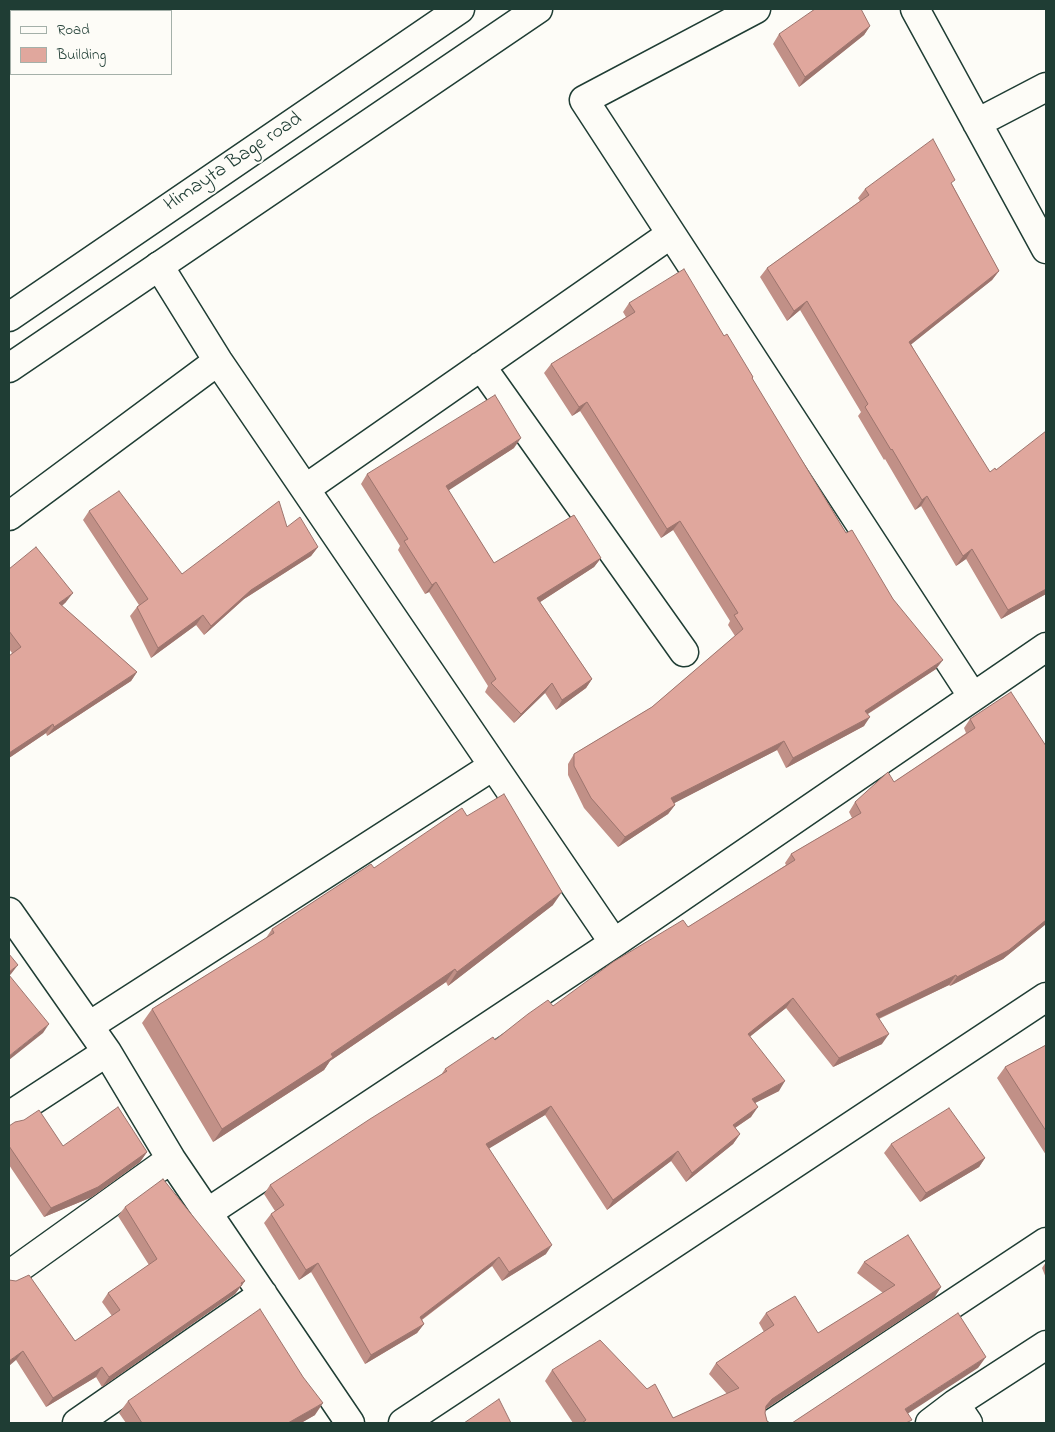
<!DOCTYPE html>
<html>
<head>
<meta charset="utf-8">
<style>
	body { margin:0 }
	#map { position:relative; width:1055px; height:1432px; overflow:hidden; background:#fdfcf7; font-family:"Indie Flower",sans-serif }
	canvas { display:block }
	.frame { position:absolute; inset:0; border:10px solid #1f3d34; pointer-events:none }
	.legend { position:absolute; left:10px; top:10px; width:162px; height:65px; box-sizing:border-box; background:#fdfcf7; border:1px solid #a4b0a9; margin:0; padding:6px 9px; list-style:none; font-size:15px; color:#1f3d34 }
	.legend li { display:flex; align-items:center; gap:10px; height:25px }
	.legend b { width:25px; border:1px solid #a4b0a9 }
</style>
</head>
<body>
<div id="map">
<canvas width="1055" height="1432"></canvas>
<div class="frame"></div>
<ul class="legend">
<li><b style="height:6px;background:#fdfcf7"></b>Road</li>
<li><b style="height:14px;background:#e0a79d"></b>Building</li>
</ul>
</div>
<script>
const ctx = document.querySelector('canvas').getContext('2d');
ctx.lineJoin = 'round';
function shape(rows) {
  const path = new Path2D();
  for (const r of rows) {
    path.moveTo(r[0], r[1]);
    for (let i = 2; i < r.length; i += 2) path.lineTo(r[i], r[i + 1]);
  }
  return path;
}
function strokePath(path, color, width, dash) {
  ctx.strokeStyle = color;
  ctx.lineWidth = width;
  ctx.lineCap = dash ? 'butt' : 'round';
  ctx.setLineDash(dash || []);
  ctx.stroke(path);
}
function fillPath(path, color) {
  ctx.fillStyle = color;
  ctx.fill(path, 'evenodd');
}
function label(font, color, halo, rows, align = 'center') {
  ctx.font = font + ' "Indie Flower",sans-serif';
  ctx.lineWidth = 4;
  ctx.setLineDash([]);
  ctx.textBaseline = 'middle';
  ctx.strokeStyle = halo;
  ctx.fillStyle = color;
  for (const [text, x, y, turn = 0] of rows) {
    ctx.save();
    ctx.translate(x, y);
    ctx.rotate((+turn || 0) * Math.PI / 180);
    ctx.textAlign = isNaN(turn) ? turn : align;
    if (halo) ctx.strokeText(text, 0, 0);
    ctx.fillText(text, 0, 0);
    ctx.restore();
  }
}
const minor = shape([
	[756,9,584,100,973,697],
	[915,9,1046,249],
	[977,123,1046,87],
	[159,266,218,361,614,943],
	[481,366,684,652],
	[305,489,671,234],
	[9,516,218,361],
	[9,912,107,1052,171,1159,350,1423],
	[89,1026,493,766],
	[9,1116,107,1052],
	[207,1213,614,943,1046,647],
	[9,1275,171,1159],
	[955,1404,968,1423],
	[77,1423,263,1294],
	[403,1423,1046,997],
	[773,1423,1046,1242],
	[930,1423,955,1404,1046,1345]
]);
const primary = shape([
	[9,317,460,9],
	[9,368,538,9]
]);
const wall = shape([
	[870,26,864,35,799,87,773,44,779,34],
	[952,184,999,271,992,280,911,344,1046,594,1001,619,966,559,956,566,921,506,915,510,885,459,884,460,858,416,861,412,800,310,787,321,760,277,767,268,860,201,858,198,865,189],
	[629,303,724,336,753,377,752,379,846,533,893,599,936,669,868,714,864,726,786,768,777,750,674,803,675,805,668,814,618,847,584,808,568,775,568,764,574,754,652,707,735,636,728,625,730,621,673,530,661,538,580,411,572,416,544,373,551,364,626,317,623,312],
	[514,448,448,490,494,563,601,558,594,567,540,602,592,679,586,688,556,710,545,693,514,723,485,692,488,686,429,592,425,594,398,550,400,546,361,484,367,474],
	[89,511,182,574,287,527,318,547,311,556,244,599,204,635,196,625,151,658,130,616,137,607,139,605,83,520],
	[9,569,66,602,62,606,137,672,131,681,47,736,46,733,9,758,9,656,12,653,9,649],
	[970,719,1046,746,1046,924,1003,959,950,986,949,985,879,1019,882,1044,833,1067,786,1008,750,1036,779,1091,755,1103,751,1117,735,1128,740,1134,733,1144,686,1182,671,1161,607,1210,545,1115,489,1148,546,1254,502,1281,492,1266,422,1320,424,1324,417,1333,365,1364,311,1272,299,1280,264,1223,271,1214,275,1211,264,1194,270,1185,441,1075,445,1069,688,927,786,865,785,863,791,854,852,818,849,812,855,802,894,782,966,733,964,728],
	[467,816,553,905,448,986,446,982,330,1061,324,1070,213,1142,142,1023,152,1009,266,938,272,929,374,868],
	[1046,1045,1046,1155,997,1078,1005,1067],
	[9,1126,63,1146,147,1152,140,1162,92,1197,44,1217,9,1165],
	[891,1144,985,1158,979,1167,920,1202,884,1153],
	[125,1207,245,1281,235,1294,102,1387,96,1377,46,1407,16,1360,9,1280,75,1341,112,1316,102,1302,108,1293,149,1265,118,1216],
	[864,1262,941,1287,934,1298,766,1409,765,1413,767,1421,770,1423,573,1423,545,1381,552,1370,673,1418,727,1394,709,1374,716,1363,764,1332,759,1323,766,1313,818,1333,883,1293,857,1273],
	[1046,1262,1046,1278,1042,1268],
	[128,1401,315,1415,301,1423,126,1423,119,1413]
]);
const shadedWall = shape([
	[870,26,864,35,799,87,805,77],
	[999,271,992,280,903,351,909,342],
	[807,301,800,310,787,321,794,311],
	[587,402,580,411,572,416,579,407],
	[521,438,514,448,440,496,446,486],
	[927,496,921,506,915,510,922,500],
	[680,521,673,530,661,538,667,529],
	[318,547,311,556,244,599,204,635,211,626,251,590],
	[972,549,966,559,956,566,963,556],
	[601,558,594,567,531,608,537,598],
	[436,582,429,592,425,594,432,585],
	[1046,589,1046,594,1001,619,1008,610],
	[73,593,66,602,53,613,59,603],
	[203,615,196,625,151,658,158,648],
	[943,660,936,669,858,720,865,711],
	[137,672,131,681,47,736,54,727],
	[592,679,586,688,556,710,562,700],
	[552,683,545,693,514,723,521,714],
	[870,717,864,726,786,768,793,758],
	[53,724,46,733,9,758,9,753],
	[784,741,777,750,665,808,671,798],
	[675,805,668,814,618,847,625,837],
	[562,892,553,905,448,986,457,972],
	[1046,920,1046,924,1003,959,950,986,957,977],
	[18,965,11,974,9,976,9,972],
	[455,969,446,982,330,1061,324,1070,213,1142,222,1129],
	[956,975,949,985,869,1023,876,1014],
	[793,998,786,1008,742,1043,748,1034],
	[49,1024,43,1033,9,1060,9,1056],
	[889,1034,882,1044,833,1067,839,1058],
	[785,1081,779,1091,745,1108,752,1099],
	[551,1106,545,1115,480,1154,486,1144],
	[758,1107,751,1117,726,1134,733,1125],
	[740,1134,733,1144,686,1182,692,1173],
	[678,1151,671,1161,607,1210,613,1200],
	[147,1152,140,1162,92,1197,44,1217,51,1208],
	[985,1158,979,1167,920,1202,926,1193],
	[552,1245,546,1254,502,1281,509,1272],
	[499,1257,492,1266,413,1326,420,1317],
	[318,1263,311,1272,299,1280,306,1270],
	[245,1281,235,1294,102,1387,109,1377],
	[941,1287,934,1298,764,1410,766,1406,772,1399],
	[424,1324,417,1333,365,1364,371,1355],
	[23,1351,16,1360,9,1366,9,1361],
	[986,1357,978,1368,898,1420,905,1409],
	[102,1367,96,1377,46,1407,53,1398],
	[323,1403,315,1415,301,1423,288,1423]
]);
const building = shape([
	[815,9,861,9,870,26,805,77,779,34,815,9],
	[933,139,955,180,951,183,999,271,909,342,990,472,995,468,996,470,1046,431,1046,589,1008,610,972,549,963,556,927,496,922,500,892,449,891,450,865,407,868,404,807,301,794,311,767,268,869,195,865,189,933,139],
	[684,269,724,336,727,334,753,377,752,378,846,533,852,530,893,599,943,660,865,711,870,717,793,758,784,741,671,798,675,805,625,837,591,798,574,766,574,754,652,707,743,629,734,615,738,613,680,521,667,529,587,402,579,407,551,364,635,312,629,303,684,269],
	[495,395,521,438,446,486,494,563,574,515,601,558,537,598,592,679,562,700,552,683,521,714,491,683,496,679,436,582,432,585,404,541,408,539,367,474,495,395],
	[119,491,182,574,279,501,287,527,300,517,318,547,251,590,211,626,203,615,158,648,137,607,148,599,89,511,119,491],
	[36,547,73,593,59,603,137,672,54,727,53,724,9,753,9,656,21,647,9,631,9,569,36,547],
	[1011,692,1046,746,1046,920,1009,950,957,977,956,975,876,1014,889,1034,839,1058,793,998,748,1034,785,1081,752,1099,758,1107,733,1125,740,1134,692,1173,678,1151,613,1200,551,1106,486,1144,552,1245,509,1272,499,1257,420,1317,424,1324,371,1355,318,1263,306,1270,271,1214,284,1205,270,1185,370,1119,447,1071,445,1069,493,1037,495,1040,528,1014,548,1000,553,1006,613,962,683,920,688,927,795,860,791,854,861,813,855,802,888,772,894,782,975,728,970,719,1011,692],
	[504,794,562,892,457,972,455,969,331,1054,333,1057,222,1129,152,1009,274,933,272,929,371,864,374,868,462,808,467,816,504,794],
	[9,954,18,965,9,972,9,954],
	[9,975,49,1024,9,1056,9,975],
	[1046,1045,1046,1131,1005,1067,1046,1045],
	[118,1107,147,1152,98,1187,51,1208,9,1146,9,1126,15,1122,24,1120,39,1110,63,1146,118,1107],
	[949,1108,985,1158,926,1193,891,1144,949,1108],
	[163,1179,245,1281,241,1283,242,1285,109,1377,102,1367,53,1398,23,1351,9,1361,9,1280,16,1281,29,1275,75,1341,120,1310,108,1293,157,1259,125,1207,163,1179],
	[908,1235,941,1287,772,1399,766,1406,765,1413,767,1421,770,1423,582,1423,586,1420,552,1370,600,1340,647,1389,655,1384,673,1418,739,1388,716,1363,774,1325,766,1313,795,1296,818,1333,895,1285,864,1262,908,1235],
	[260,1309,303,1377,323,1403,288,1423,142,1423,128,1401,260,1309],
	[958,1313,986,1357,905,1409,912,1420,906,1423,792,1423,958,1313],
	[499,1399,511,1423,464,1423,499,1399]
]);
const streetNames = [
	["Himayta Bage road",234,163,-34]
];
strokePath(minor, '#1f3d34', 31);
strokePath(primary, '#1f3d34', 31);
strokePath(minor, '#fdfcf7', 28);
strokePath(primary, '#fdfcf7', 28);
fillPath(wall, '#c19087');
fillPath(shadedWall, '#9d756e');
fillPath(building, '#e0a79d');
strokePath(building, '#9d756e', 1);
label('20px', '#1f3d34', '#fdfcf7', streetNames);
</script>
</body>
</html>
